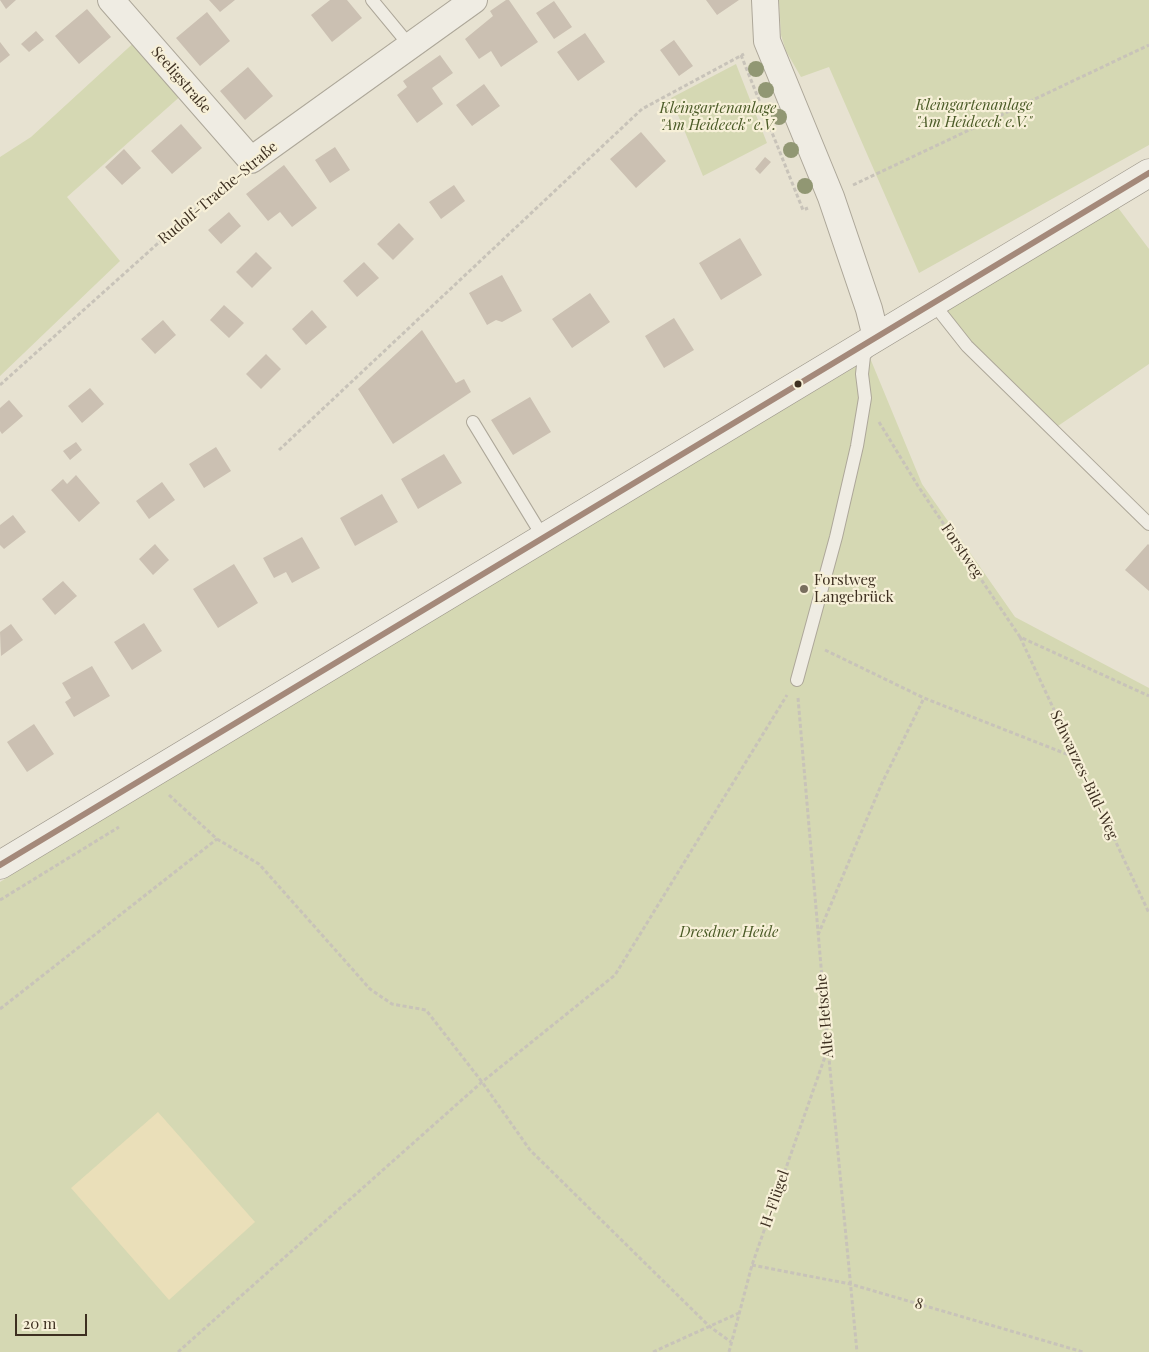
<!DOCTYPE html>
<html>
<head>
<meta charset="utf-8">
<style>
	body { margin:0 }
	#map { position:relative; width:1149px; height:1352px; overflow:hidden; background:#e7e2d1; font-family:"Playfair Display",serif }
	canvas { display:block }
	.scale { position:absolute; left:15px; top:1314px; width:72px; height:22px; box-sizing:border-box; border:2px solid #3d2f20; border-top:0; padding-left:6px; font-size:15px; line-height:18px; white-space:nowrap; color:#3d2f20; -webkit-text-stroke:4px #f7f0d8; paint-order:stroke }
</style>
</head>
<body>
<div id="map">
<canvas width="1149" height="1352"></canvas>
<div class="scale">20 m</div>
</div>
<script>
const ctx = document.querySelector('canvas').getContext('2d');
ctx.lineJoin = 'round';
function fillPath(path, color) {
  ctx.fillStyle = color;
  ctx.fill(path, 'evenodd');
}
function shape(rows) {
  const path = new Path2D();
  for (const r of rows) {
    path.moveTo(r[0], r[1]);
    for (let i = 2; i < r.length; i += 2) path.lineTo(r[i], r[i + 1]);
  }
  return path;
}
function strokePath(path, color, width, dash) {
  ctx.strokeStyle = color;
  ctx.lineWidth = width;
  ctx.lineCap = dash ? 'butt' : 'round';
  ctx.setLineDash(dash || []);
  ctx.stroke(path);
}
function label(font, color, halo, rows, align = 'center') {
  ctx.font = font + ' "Playfair Display",serif';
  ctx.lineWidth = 4.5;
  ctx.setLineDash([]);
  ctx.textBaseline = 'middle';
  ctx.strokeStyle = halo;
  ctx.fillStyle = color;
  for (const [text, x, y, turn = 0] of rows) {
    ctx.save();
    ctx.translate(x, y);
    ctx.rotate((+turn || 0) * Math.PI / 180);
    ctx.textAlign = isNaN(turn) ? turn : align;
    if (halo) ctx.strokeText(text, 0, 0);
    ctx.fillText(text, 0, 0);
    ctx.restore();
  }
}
const green = shape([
	[779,0,1149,0,1149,145,919,273,829,67,801,77,786,51,781,35],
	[139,38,184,93,67,197,120,261,0,376,0,157,31,137],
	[736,64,767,143,703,176,671,98],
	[1116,205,1149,249,1149,364,1052,430,967,346,944,312],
	[870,358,922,484,1015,617,1149,688,1149,1352,0,1352,0,882,226,743]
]);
const sand = shape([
	[158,1112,255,1222,169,1300,71,1188]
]);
const building = shape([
	[0,0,16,0,6,9],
	[209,0,235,0,220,12],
	[330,0,347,0,362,18,332,42,311,15],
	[506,0,509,0,538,42,501,67,491,51,479,59,465,39,493,16,490,11],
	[706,0,739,0,717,15],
	[554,1,572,27,554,39,536,13],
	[87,9,111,37,79,64,55,36],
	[207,12,230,41,200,66,176,38],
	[36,31,44,40,29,52,21,44],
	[585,33,605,62,578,81,557,52],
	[674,40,693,66,679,76,660,50],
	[0,42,10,55,0,63],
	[440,55,453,73,432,88,443,104,417,123,397,95,407,87,403,81],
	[248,67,273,96,245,120,220,91],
	[484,84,500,106,472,126,456,105],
	[181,124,202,148,172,174,151,151],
	[641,132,666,161,636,188,610,159],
	[335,147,350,170,330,183,315,160],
	[124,149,141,168,122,185,105,167],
	[765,157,771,162,760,174,755,169],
	[284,165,317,208,292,227,280,212,268,221,246,194],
	[454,185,465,201,441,219,429,202],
	[229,212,241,226,221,244,208,230],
	[399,223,414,239,393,260,377,244],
	[740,238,762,275,721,300,699,263],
	[256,252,272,268,252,288,236,272],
	[364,262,379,278,357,297,343,281],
	[502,275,522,311,502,322,496,320,487,325,469,293],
	[590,293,610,322,572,348,552,319],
	[224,305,244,323,229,338,210,320],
	[312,310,327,327,306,345,292,329],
	[674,318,694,350,664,368,645,336],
	[163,320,176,335,155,354,141,339],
	[422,330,456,383,464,379,471,392,393,444,358,389],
	[266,354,281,369,261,389,246,374],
	[90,388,104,404,82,423,68,406],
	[530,397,551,432,513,455,491,420],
	[9,400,23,416,2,434,0,431,0,408],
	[76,442,82,450,70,460,63,451],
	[216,447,231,471,204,488,189,464],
	[444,454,462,483,418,509,401,479],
	[76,475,100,503,79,522,51,490,63,479,67,484],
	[162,482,175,500,149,519,136,501],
	[382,494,398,522,355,546,340,518],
	[13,515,26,532,4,549,0,545,0,525],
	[302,537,320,568,292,583,286,572,274,578,263,558],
	[155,544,169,560,153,575,139,559],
	[1148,544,1149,545,1149,591,1125,570],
	[234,564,258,603,218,628,193,589],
	[63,581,77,596,55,615,42,599],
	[144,623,162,651,132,670,114,642],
	[11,624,23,640,1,656,0,632],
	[92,666,110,696,74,717,65,702,71,698,62,683],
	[34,724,54,754,27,772,7,742]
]);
const path = shape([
	[741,55,803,210,808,208],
	[853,185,1149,45],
	[0,385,232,177],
	[879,422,918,486,1020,637,1149,696],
	[279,450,642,109,744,54],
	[1020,637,1149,913],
	[825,650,924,698,1074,757],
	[798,698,828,1048,857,1352],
	[169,795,217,839,259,864,370,989,392,1004,426,1010,482,1082,530,1150,709,1326,731,1342],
	[0,900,119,827],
	[818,935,882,783,924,698],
	[0,1009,217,839],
	[752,1265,850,1284,1083,1352],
	[178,1352,482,1082,615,975,787,695],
	[653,1352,739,1313],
	[729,1352,752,1265,827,1051]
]);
const service = shape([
	[372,0,410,46],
	[933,303,967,346,1149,524],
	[473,422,543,537],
	[797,680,836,537,857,446,865,398,862,374,864,356,871,346]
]);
const minor = shape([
	[111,0,251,160,474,0],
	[765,0,767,41,831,197,869,309,876,337]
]);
const secondary = shape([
	[0,865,1149,173]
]);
const bus1 = shape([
	[0,865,1149,173]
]);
const trees = [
	[756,69],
	[766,90],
	[779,117],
	[791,150],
	[805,186]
];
const markers = [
	[798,384,4.5,"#3d2f20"],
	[804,589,5,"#786e5e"]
];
const streetNames = [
	["Seeligstraße",181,80,49],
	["Rudolf-Trache-Straße",218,193,-40],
	["Forstweg",962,551,56],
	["Schwarzes-Bild-Weg",1084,775,65],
	["Alte Hetsche",825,1016,-95],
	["H-Flügel",775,1199,-71],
	["8",919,1304,16]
];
const parkNames = [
	["Kleingartenanlage",974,105],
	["\"Am Heideeck e.V.\"",974,122],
	["Kleingartenanlage",718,108],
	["\"Am Heideeck\" e.V.",718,125],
	["Dresdner Heide",729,932]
];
const poiNames = [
	["Forstweg",814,580],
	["Langebrück",814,597]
];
fillPath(green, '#d5d8b3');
fillPath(sand, '#eadfb9');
fillPath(building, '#cbc0b2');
strokePath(service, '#ada799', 14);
strokePath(minor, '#ada799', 28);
strokePath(secondary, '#9c968a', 29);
strokePath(path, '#c8c3b9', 3, [4, 2.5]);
strokePath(service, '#efece3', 12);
strokePath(minor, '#efece3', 26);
strokePath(secondary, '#efece3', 28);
strokePath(bus1, '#a4897a', 6);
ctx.fillStyle = '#919773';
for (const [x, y] of trees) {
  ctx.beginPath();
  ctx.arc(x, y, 8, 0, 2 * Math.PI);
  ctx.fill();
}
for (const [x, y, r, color] of markers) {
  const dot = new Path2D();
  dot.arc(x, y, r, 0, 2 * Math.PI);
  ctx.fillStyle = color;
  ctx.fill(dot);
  strokePath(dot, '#f7f0d8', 2);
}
label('15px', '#3d2f20', '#f7f0d8', streetNames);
label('italic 15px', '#4a5a26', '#f7f0d8', parkNames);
label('15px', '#3d2f20', '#f7f0d8', poiNames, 'left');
</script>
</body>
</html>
